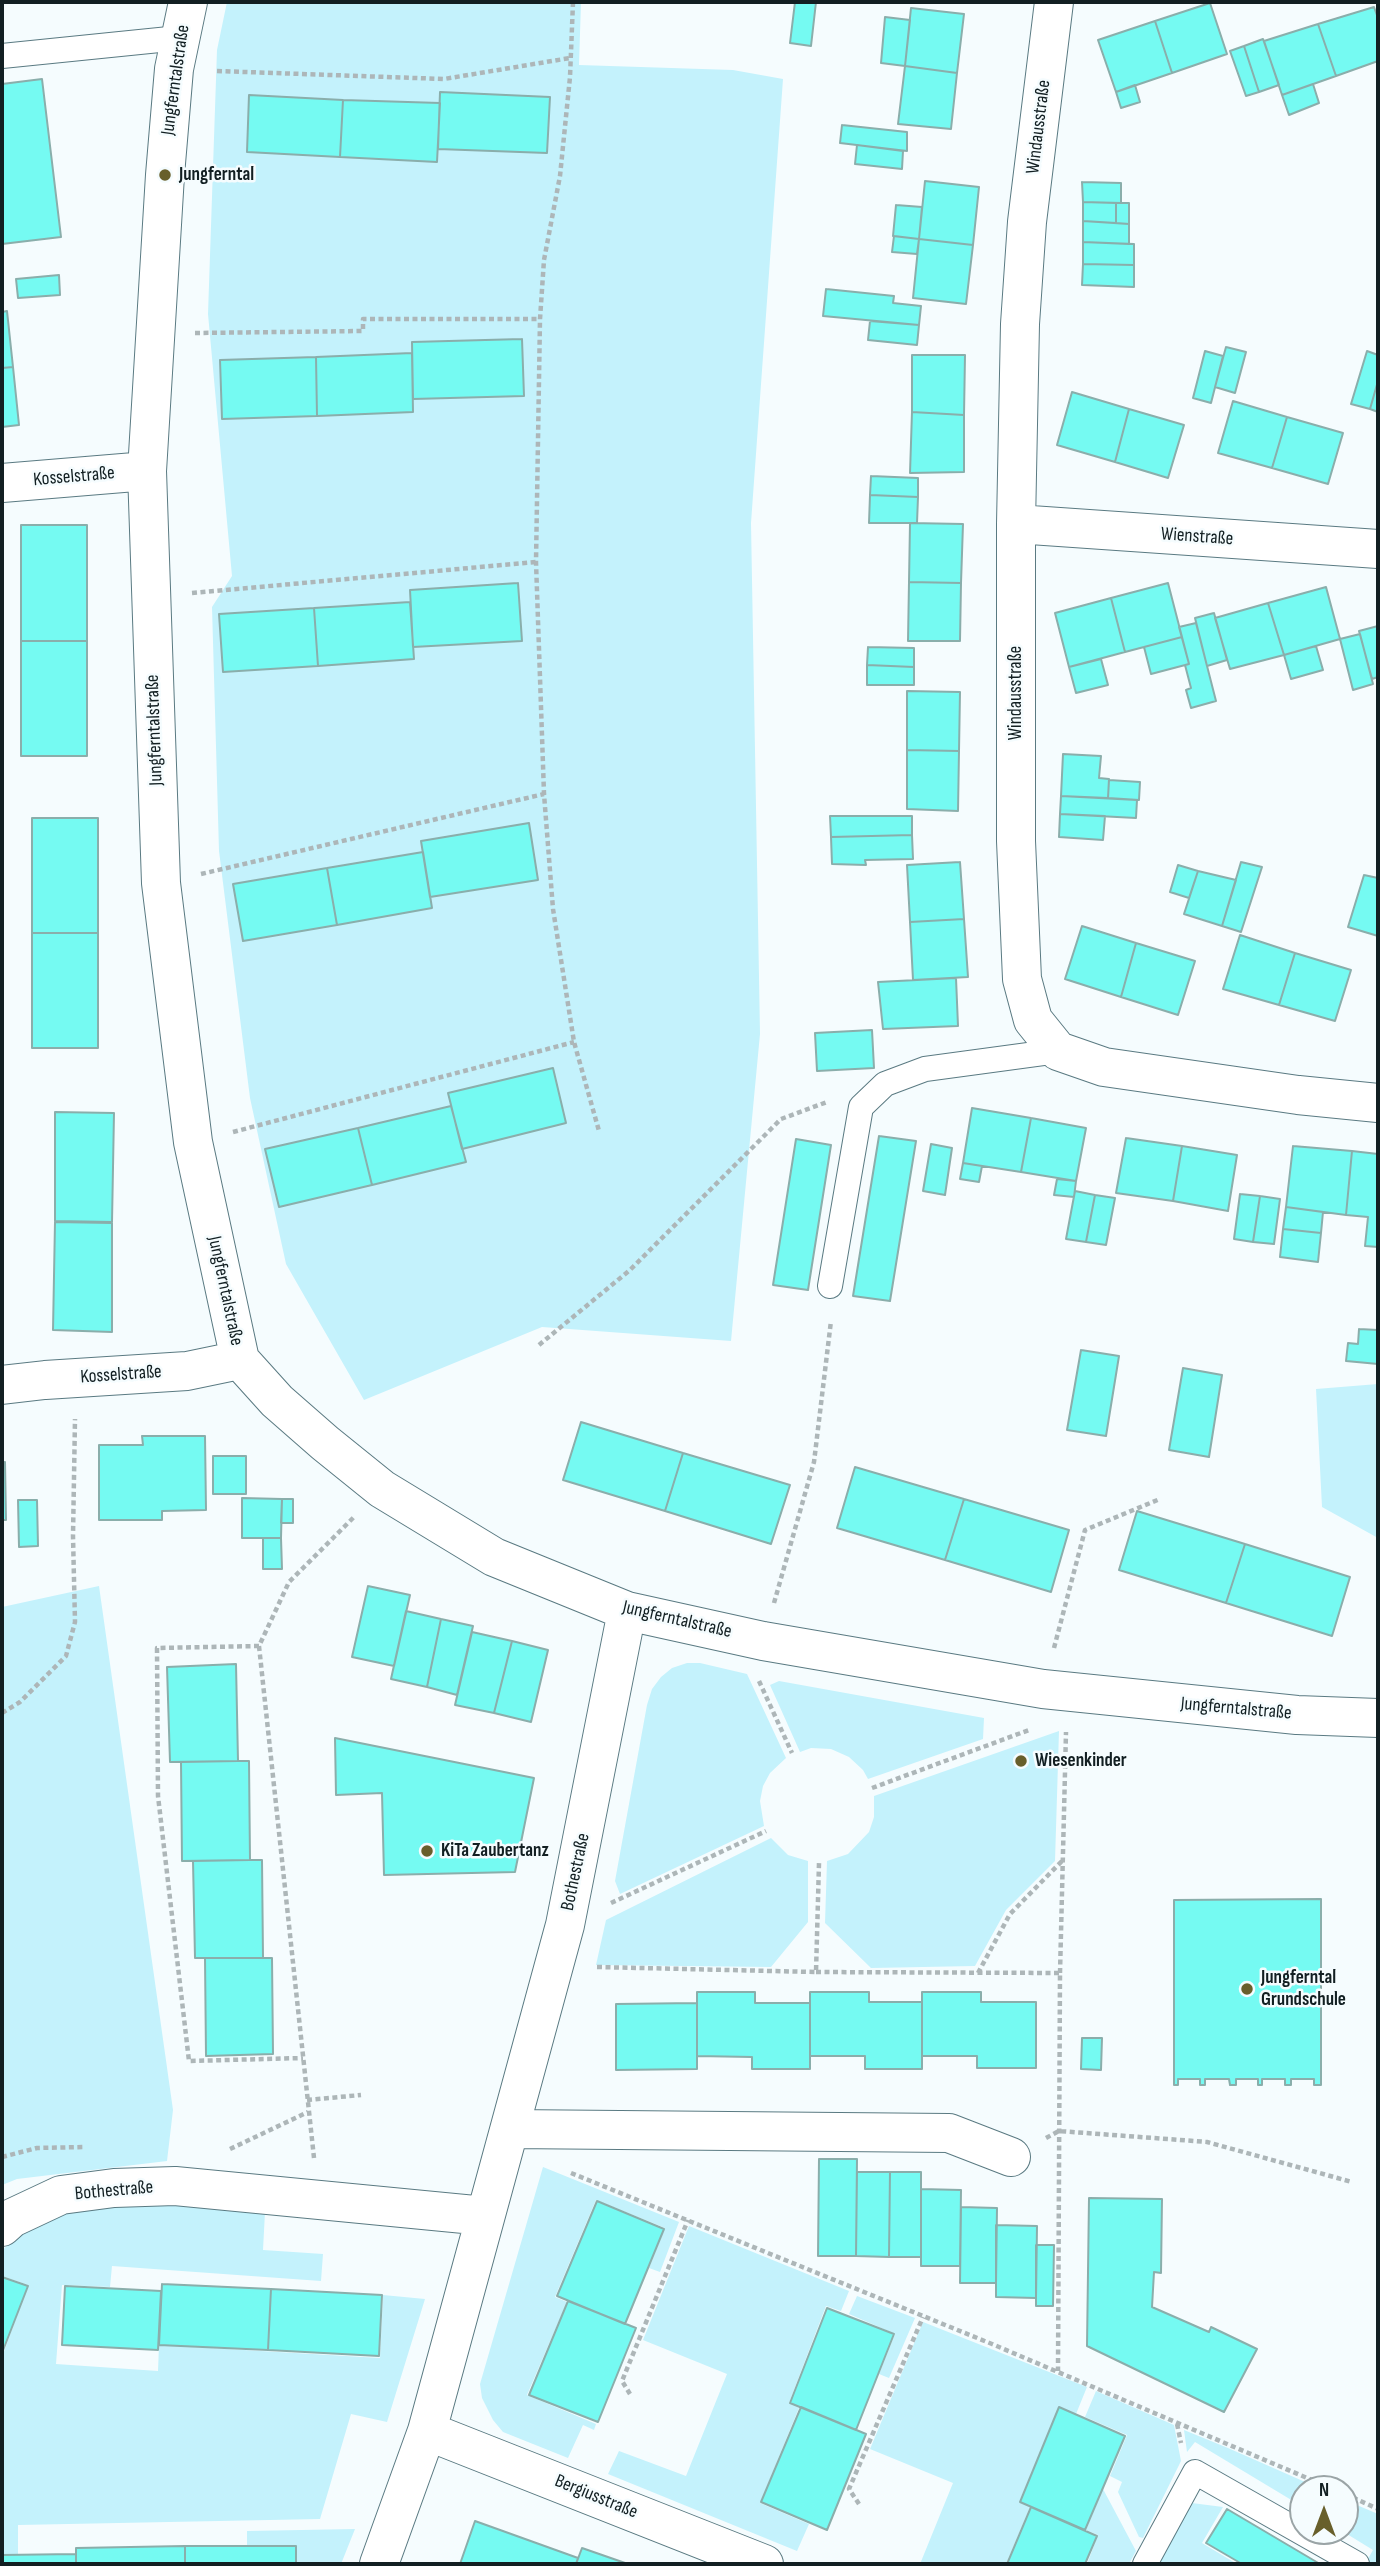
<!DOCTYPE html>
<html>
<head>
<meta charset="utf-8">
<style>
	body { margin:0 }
	#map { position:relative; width:1380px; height:2566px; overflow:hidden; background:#f5fcfe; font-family:"Sofia Sans Condensed",sans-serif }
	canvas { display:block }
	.frame { position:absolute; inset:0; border:4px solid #121f22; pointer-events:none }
	.north { position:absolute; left:1289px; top:2475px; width:70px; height:70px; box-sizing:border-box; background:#f5fcfe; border:2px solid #9aa4a6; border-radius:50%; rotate:0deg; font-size:19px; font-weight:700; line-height:28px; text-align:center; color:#121f22 }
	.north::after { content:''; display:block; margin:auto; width:24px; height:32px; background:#685f2b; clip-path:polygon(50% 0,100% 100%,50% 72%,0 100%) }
</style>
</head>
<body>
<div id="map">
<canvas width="1380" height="2566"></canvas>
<div class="frame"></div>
<div class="north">N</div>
</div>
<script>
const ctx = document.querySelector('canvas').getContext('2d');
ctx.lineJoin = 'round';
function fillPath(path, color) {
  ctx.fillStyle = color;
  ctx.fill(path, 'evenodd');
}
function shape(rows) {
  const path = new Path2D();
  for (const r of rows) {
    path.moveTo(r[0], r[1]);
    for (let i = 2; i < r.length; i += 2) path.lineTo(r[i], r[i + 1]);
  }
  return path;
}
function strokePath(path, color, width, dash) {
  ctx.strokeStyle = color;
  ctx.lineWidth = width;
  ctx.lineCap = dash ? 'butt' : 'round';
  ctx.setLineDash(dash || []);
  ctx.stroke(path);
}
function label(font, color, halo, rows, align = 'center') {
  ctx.font = font + ' "Sofia Sans Condensed",sans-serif';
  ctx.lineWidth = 5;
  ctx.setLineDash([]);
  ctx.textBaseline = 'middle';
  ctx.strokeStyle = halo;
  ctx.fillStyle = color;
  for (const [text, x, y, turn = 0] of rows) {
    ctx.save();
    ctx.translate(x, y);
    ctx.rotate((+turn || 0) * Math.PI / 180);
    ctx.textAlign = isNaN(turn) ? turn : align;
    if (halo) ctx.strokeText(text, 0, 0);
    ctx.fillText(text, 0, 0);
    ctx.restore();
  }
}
const green = shape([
	[227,2,581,2,579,65,733,70,783,79,751,523,760,1034,731,1341,542,1327,364,1400,286,1264,250,1098,219,851,212,607,232,576,208,314,217,50],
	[1378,1384,1378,1538,1322,1507,1316,1389],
	[99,1586,173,2110,167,2161,17,2179,2,2185,2,1607],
	[687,1663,700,1663,747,1674,786,1758,770,1773,763,1786,760,1801,764,1826,620,1894,615,1881,647,1705,652,1689,661,1677,672,1668],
	[779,1681,984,1718,983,1739,868,1779,863,1770,849,1757,831,1749,811,1748,800,1752,770,1685],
	[1059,1731,1055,1861,1006,1910,975,1966,871,1968,825,1923,827,1861,848,1854,869,1832,874,1817,874,1796],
	[771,1838,788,1855,808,1861,808,1922,771,1967,596,1965,606,1920],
	[543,2167,679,2222,660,2272,649,2268,665,2228,596,2200,555,2297,567,2302,527,2395,596,2424,594,2430,583,2425,568,2458,503,2432,493,2420,482,2398,480,2384],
	[113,2198,265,2212,263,2250,323,2254,321,2281,112,2266,110,2287,62,2285,56,2364,158,2371,159,2345,380,2358,383,2295,425,2299,387,2422,351,2414,320,2519,18,2525,18,2554,2,2554,2,2357,28,2285,2,2276,2,2251,20,2231,43,2216],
	[689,2226,849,2291,841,2311,826,2306,789,2403,799,2408,760,2503,809,2524,797,2551,608,2474,619,2451,686,2476,727,2374,643,2340],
	[857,2296,915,2318,889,2378,879,2374,895,2334,849,2314],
	[923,2322,1087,2387,1076,2414,1059,2407,1019,2502,1030,2507,1006,2564,920,2564,953,2483,870,2449],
	[1096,2391,1174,2425,1181,2461,1143,2538,1139,2537,1118,2492,1122,2482,1110,2476,1127,2435,1085,2417],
	[1184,2430,1228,2448,1321,2489,1303,2489,1303,2507,1195,2442,1187,2452],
	[1103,2489,1136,2551,1129,2564,1087,2564,1098,2535,1086,2530],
	[1345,2500,1378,2514,1378,2564,1365,2564,1373,2550,1342,2531,1345,2531],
	[1184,2502,1223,2507,1202,2543,1237,2564,1152,2564],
	[355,2529,341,2564,297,2564,296,2545,247,2545,247,2531]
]);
const building = shape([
	[795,2,816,2,811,46,790,43,795,2],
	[1210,3,1227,54,1172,73,1155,21,1210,3],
	[1374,7,1378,18,1378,61,1336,76,1318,24,1374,7],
	[911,8,964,14,957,73,905,66,911,8],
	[885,17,910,20,905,66,881,63,885,17],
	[1155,21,1172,73,1116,92,1098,40,1155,21],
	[1318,24,1336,76,1282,95,1264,41,1318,24],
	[1263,39,1279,85,1259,92,1244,46,1263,39],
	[1244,46,1259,92,1246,96,1230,51,1244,46],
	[905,66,957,73,951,129,898,124,905,66],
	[42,79,61,237,2,244,2,84,42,79],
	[1313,84,1319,103,1289,115,1282,95,1313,84],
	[1135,85,1140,102,1121,108,1116,92,1135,85],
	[440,92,550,97,547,153,438,149,440,92],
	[249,95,343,100,340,157,247,152,249,95],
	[343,100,440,103,437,162,340,157,343,100],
	[842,125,907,132,907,151,840,143,842,125],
	[857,145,903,151,902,169,855,164,857,145],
	[925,181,979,187,973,245,919,239,925,181],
	[1082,182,1121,183,1121,203,1083,202,1082,182],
	[1083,202,1116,203,1116,223,1083,221,1083,202],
	[1116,203,1129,203,1129,224,1116,223,1116,203],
	[896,205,922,207,919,239,893,236,896,205],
	[1083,221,1129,224,1129,244,1083,242,1083,221],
	[894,236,919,239,917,254,892,252,894,236],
	[919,239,973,245,966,304,913,298,919,239],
	[1083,242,1134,244,1134,265,1083,264,1083,242],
	[1083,264,1134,265,1134,287,1082,285,1083,264],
	[59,275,60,295,18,298,16,279,59,275],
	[826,289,894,296,893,303,921,306,919,325,823,316,826,289],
	[7,311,13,367,2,368,2,312,7,311],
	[870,321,919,325,917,345,868,340,870,321],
	[522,339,524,396,413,399,412,342,522,339],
	[1226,347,1246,352,1235,393,1215,387,1226,347],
	[1205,351,1223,356,1211,403,1193,398,1205,351],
	[1367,351,1378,355,1378,381,1370,409,1351,404,1367,351],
	[412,353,413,412,317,416,316,357,412,353],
	[912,355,965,355,964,415,912,412,912,355],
	[316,357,317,416,222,419,220,360,316,357],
	[13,367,19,425,2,427,2,368,13,367],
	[1378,381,1378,412,1370,409,1378,381],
	[1072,392,1129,409,1115,462,1057,445,1072,392],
	[1233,401,1287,417,1272,468,1218,453,1233,401],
	[1129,409,1184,425,1168,478,1115,462,1129,409],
	[912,412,964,415,964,472,910,473,912,412],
	[1287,417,1343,433,1328,484,1272,468,1287,417],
	[871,476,918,478,918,497,870,495,871,476],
	[870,495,918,497,917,523,869,523,870,495],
	[910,523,963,524,961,583,909,582,910,523],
	[21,525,87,525,87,641,21,641,21,525],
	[909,582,961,583,960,641,908,641,909,582],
	[518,583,522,641,413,647,410,590,518,583],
	[1168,583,1182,637,1125,652,1111,598,1168,583],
	[1326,587,1340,639,1284,655,1268,603,1326,587],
	[1111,598,1125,652,1069,667,1055,613,1111,598],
	[410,602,414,659,318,666,314,608,410,602],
	[1268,603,1284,655,1230,669,1215,618,1268,603],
	[314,608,318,666,223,672,219,614,314,608],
	[1214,613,1227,660,1207,666,1195,618,1214,613],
	[1196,623,1216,701,1191,708,1186,690,1191,688,1185,665,1189,664,1179,627,1196,623],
	[1378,626,1378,677,1372,679,1359,631,1378,626],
	[1360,634,1373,684,1353,690,1340,639,1360,634],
	[1182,637,1189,664,1151,674,1144,647,1182,637],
	[21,641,87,641,87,756,21,756,21,641],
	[1316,646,1323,670,1291,679,1284,655,1316,646],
	[868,647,914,648,914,667,867,665,868,647],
	[1101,659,1108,685,1076,693,1069,667,1101,659],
	[867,665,914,667,914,685,867,685,867,665],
	[907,691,960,692,959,751,907,750,907,691],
	[907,750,959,751,958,811,907,809,907,750],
	[1063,754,1101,756,1099,778,1109,779,1108,798,1061,796,1063,754],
	[1109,780,1140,782,1139,800,1108,798,1109,780],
	[1061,796,1137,800,1136,818,1060,814,1061,796],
	[1060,814,1105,816,1103,840,1059,837,1060,814],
	[830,816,912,816,912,835,831,837,830,816],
	[32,818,98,818,98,933,32,933,32,818],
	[529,823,538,880,430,897,421,841,529,823],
	[912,835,913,859,865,860,866,865,832,864,831,837,912,835],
	[423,852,432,908,337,925,327,868,423,852],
	[960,862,964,919,910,922,907,865,960,862],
	[1241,862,1262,867,1241,932,1222,926,1241,862],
	[1178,865,1198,871,1189,898,1170,892,1178,865],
	[327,868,337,925,243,941,233,884,327,868],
	[1198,871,1236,880,1222,926,1184,914,1198,871],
	[1364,875,1378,878,1378,936,1348,927,1364,875],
	[964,919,968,977,913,980,910,922,964,919],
	[1082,926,1136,943,1121,997,1065,979,1082,926],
	[32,933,98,933,98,1048,32,1048,32,933],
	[1240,935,1295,953,1279,1005,1223,989,1240,935],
	[1136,943,1195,961,1178,1015,1121,997,1136,943],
	[1295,953,1351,970,1335,1021,1279,1005,1295,953],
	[956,978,958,1026,883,1029,878,982,956,978],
	[872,1030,874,1068,817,1071,815,1033,872,1030],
	[553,1068,566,1123,462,1149,448,1093,553,1068],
	[451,1106,466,1162,372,1185,358,1128,451,1106],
	[972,1108,1031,1118,1021,1172,963,1163,972,1108],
	[55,1112,114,1113,112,1222,55,1221,55,1112],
	[1031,1118,1086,1128,1076,1181,1021,1172,1031,1118],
	[358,1128,372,1185,279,1207,265,1149,358,1128],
	[879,1136,916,1141,890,1301,853,1296,879,1136],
	[1126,1138,1182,1146,1173,1201,1116,1193,1126,1138],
	[796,1139,831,1145,808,1290,773,1285,796,1139],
	[931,1144,952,1148,945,1195,923,1191,931,1144],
	[1182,1146,1237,1155,1228,1211,1173,1201,1182,1146],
	[1293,1146,1352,1151,1346,1215,1286,1207,1293,1146],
	[1352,1151,1378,1154,1378,1247,1365,1246,1368,1217,1346,1215,1352,1151],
	[963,1163,982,1166,979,1182,960,1179,963,1163],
	[1057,1179,1076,1181,1074,1197,1054,1195,1057,1179],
	[1075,1191,1095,1195,1086,1242,1066,1239,1075,1191],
	[1240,1194,1260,1196,1253,1242,1234,1239,1240,1194],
	[1095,1195,1115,1198,1106,1245,1086,1242,1095,1195],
	[1260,1196,1280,1199,1274,1244,1253,1242,1260,1196],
	[1286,1207,1323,1212,1321,1233,1283,1229,1286,1207],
	[55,1222,112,1223,112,1332,53,1330,55,1222],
	[1283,1229,1321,1233,1318,1262,1280,1257,1283,1229],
	[1359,1329,1378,1330,1378,1364,1346,1361,1348,1343,1358,1344,1359,1329],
	[1081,1350,1119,1356,1106,1436,1067,1430,1081,1350],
	[1183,1368,1222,1375,1209,1457,1169,1450,1183,1368],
	[581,1422,683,1453,665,1511,563,1480,581,1422],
	[142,1436,205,1436,206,1510,162,1511,162,1520,99,1520,99,1445,143,1445,142,1436],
	[683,1453,790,1485,771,1544,665,1511,683,1453],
	[213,1456,246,1456,246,1494,213,1494,213,1456],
	[5,1462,6,1520,2,1520,2,1463,5,1462],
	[855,1467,964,1499,945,1560,837,1528,855,1467],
	[242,1498,282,1499,281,1538,242,1538,242,1498],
	[282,1499,293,1499,293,1523,281,1523,282,1499],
	[964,1499,1069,1530,1051,1592,945,1560,964,1499],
	[18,1500,37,1500,38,1546,19,1547,18,1500],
	[1137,1511,1245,1544,1226,1603,1119,1570,1137,1511],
	[263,1538,281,1538,282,1569,263,1569,263,1538],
	[1245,1544,1350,1577,1332,1636,1226,1603,1245,1544],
	[368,1586,410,1595,394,1666,352,1657,368,1586],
	[406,1611,441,1619,427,1687,391,1679,406,1611],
	[441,1619,473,1626,457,1695,427,1687,441,1619],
	[472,1632,512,1641,494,1713,455,1705,472,1632],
	[512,1641,548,1650,531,1722,494,1713,512,1641],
	[236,1664,238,1761,170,1762,167,1667,236,1664],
	[335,1738,534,1778,515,1872,384,1875,382,1793,336,1795,335,1738],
	[238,1761,249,1761,250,1860,182,1861,181,1762,238,1761],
	[250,1860,262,1860,263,1958,195,1958,193,1861,250,1860],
	[1321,1899,1321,2085,1314,2085,1314,2079,1291,2079,1291,2085,1285,2085,1285,2079,1262,2079,1262,2085,1258,2085,1258,2079,1236,2079,1236,2085,1230,2085,1229,2079,1205,2079,1205,2085,1200,2085,1200,2079,1178,2079,1178,2085,1174,2085,1174,1900,1321,1899],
	[205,1958,272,1958,273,2054,206,2056,205,1958],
	[697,1992,755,1992,755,2003,810,2003,810,2069,752,2069,752,2057,697,2056,697,1992],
	[810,1992,869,1992,869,2002,922,2002,922,2069,865,2069,865,2056,810,2056,810,1992],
	[922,1992,981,1992,981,2002,1036,2002,1036,2068,977,2068,977,2056,922,2056,922,1992],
	[697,2003,697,2069,616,2070,616,2004,697,2003],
	[1082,2038,1102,2038,1101,2070,1081,2069,1082,2038],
	[819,2159,857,2159,856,2256,818,2256,819,2159],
	[857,2172,890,2172,889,2257,856,2256,857,2172],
	[890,2172,921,2172,921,2257,889,2257,890,2172],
	[921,2189,961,2190,960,2266,921,2266,921,2189],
	[1089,2198,1162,2199,1161,2273,1154,2272,1152,2307,1209,2332,1211,2327,1257,2349,1224,2412,1087,2346,1089,2198],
	[597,2201,664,2229,625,2324,557,2296,597,2201],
	[961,2207,997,2208,996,2283,960,2283,961,2207],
	[996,2225,1037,2226,1036,2298,996,2297,996,2225],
	[1036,2245,1054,2245,1053,2306,1036,2306,1036,2245],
	[2,2277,28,2286,2,2353,2,2277],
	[162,2284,271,2289,268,2350,159,2345,162,2284],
	[65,2286,161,2291,158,2350,62,2345,65,2286],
	[271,2289,382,2295,379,2356,268,2350,271,2289],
	[568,2301,636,2328,598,2422,529,2395,568,2301],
	[827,2308,894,2334,856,2430,790,2403,827,2308],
	[801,2407,866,2434,827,2530,761,2502,801,2407],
	[1059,2407,1125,2436,1085,2530,1020,2502,1059,2407],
	[1031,2507,1097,2536,1085,2564,1007,2564,1031,2507],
	[1227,2509,1320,2564,1242,2564,1206,2543,1227,2509],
	[475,2521,578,2558,576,2564,460,2564,475,2521],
	[185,2546,296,2546,296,2564,185,2564,185,2546],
	[185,2546,185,2564,76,2564,76,2548,185,2546],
	[582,2548,628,2564,576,2564,582,2548],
	[76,2554,76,2564,2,2564,2,2555,76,2554]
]);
const path = shape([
	[573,2,570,77,560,176,544,260,540,319,536,562,544,794,553,909,574,1042,599,1131],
	[217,71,444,79,570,58],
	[195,333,363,331,363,319,540,319],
	[192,593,536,562],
	[201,874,544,794],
	[233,1132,574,1042],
	[539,1345,630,1270,781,1119,827,1102],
	[774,1603,814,1462,831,1321],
	[259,1646,157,1648,158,1796,189,2061,303,2058],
	[1054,1648,1085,1530,1160,1499],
	[759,1681,792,1753],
	[2,1713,20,1702,66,1656,75,1622,73,1536,75,1419],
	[872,1788,1029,1730],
	[611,1903,766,1831],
	[597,1967,816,1972,819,1863],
	[816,1972,1060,1973,1058,2371],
	[978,1973,1010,1914,1062,1861],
	[1060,1973,1066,1732],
	[307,2100,361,2095],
	[1046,2138,1059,2131,1207,2142,1352,2182],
	[230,2149,308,2112],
	[2,2157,37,2148,84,2147],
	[314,2158,259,1646,289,1582,354,1517],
	[571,2173,992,2344,1333,2489],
	[630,2394,622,2381,688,2220],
	[1177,2424,1181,2443],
	[1345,2494,1378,2509],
	[859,2504,849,2489,923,2317]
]);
const lane = shape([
	[2,56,179,38],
	[830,1286,861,1107,885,1084,925,1069,1058,1051],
	[1145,2564,1195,2472,1357,2564]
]);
const street = shape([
	[188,2,174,69,165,175,147,471,161,883,193,1142,240,1360,277,1401,325,1443,382,1489,494,1557,627,1611,763,1641,1043,1689,1297,1715,1378,1718],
	[1054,2,1027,222,1020,324,1016,524,1016,841,1022,979,1033,1020,1058,1051,1104,1067,1298,1095,1378,1103],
	[2,483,147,471],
	[1016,524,1378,549],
	[2,1385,45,1380,187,1371,240,1360],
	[510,2129,949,2133,1011,2157],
	[2,2227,12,2218,61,2195,114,2188,175,2186,485,2216],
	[427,2431,764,2564],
	[379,2564,427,2431,565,1925,627,1611]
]);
const markers = [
	[165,175,7,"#685f2b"],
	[1021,1761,7,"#685f2b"],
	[427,1851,7,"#685f2b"],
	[1247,1989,7,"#685f2b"]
];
const streetNames = [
	["Jungferntalstraße",176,80,-82],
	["Windausstraße",1039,127,-83],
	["Kosselstraße",74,477,-5],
	["Wienstraße",1197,537,4],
	["Windausstraße",1016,693,-90],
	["Jungferntalstraße",155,730,-92],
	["Jungferntalstraße",225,1291,78],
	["Kosselstraße",121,1375,-4],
	["Jungferntalstraße",677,1620,13],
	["Jungferntalstraße",1236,1709,5],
	["Bothestraße",576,1872,-78],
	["Bothestraße",114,2191,-5],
	["Bergiusstraße",596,2497,22]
];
const poiNames = [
	["Jungferntal",179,175],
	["Wiesenkinder",1035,1761],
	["KiTa Zaubertanz",441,1851],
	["Jungferntal",1261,1978],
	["Grundschule",1261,2000]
];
fillPath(green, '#c4f2fc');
fillPath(building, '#75faf2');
strokePath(building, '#8aaeab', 2);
strokePath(lane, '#5a7a82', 26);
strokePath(street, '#5a7a82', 40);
strokePath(path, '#adb6b8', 4.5, [5, 3.5]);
strokePath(lane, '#fff', 24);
strokePath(street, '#fff', 38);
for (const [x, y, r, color] of markers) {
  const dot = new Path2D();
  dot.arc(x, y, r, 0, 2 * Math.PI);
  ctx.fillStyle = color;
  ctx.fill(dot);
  strokePath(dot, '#f5fcfe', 2.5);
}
label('19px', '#121f22', '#f5fcfe', streetNames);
label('bold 19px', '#121f22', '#f5fcfe', poiNames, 'left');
</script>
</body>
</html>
